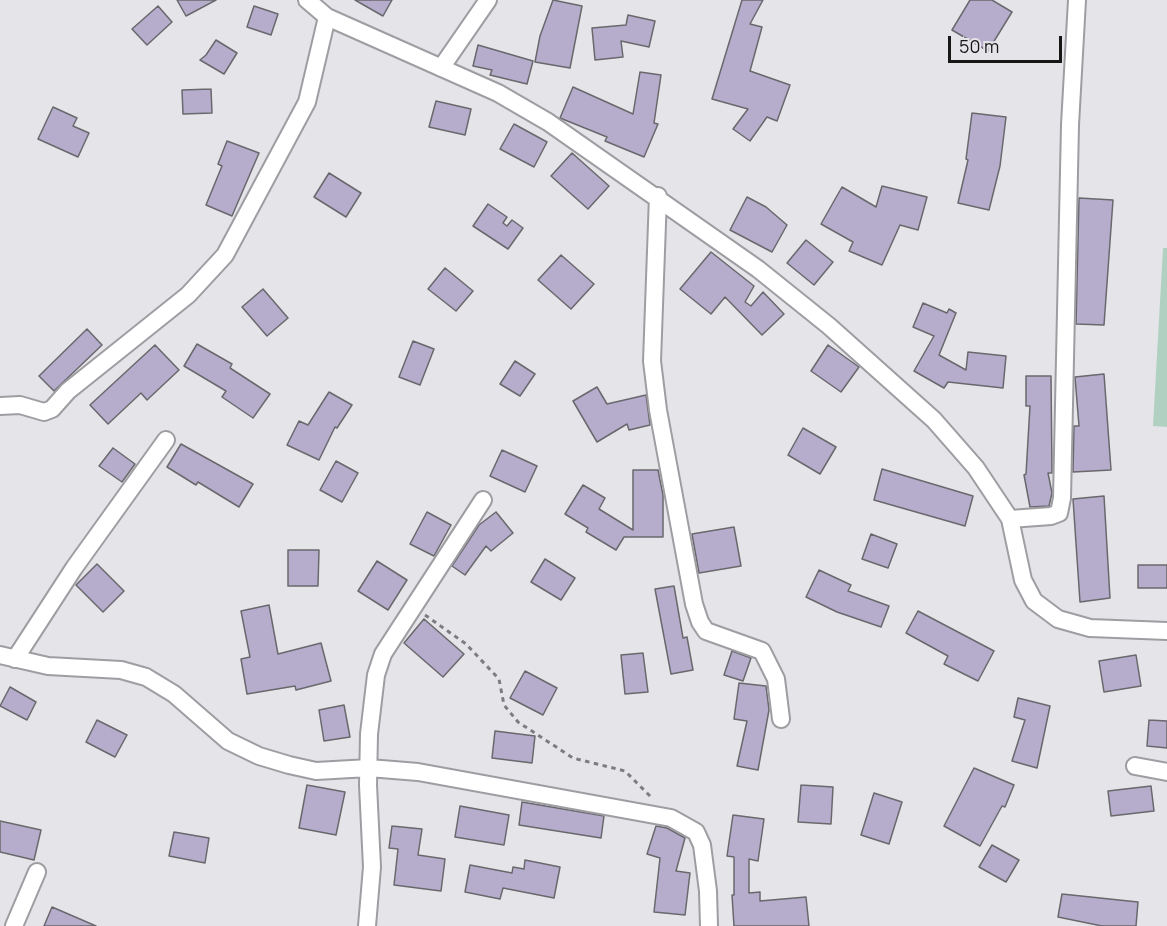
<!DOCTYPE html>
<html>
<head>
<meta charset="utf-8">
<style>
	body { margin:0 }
	#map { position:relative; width:1167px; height:926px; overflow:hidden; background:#e5e4e9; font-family:Manrope,sans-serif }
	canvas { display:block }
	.scale { position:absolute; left:948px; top:36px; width:114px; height:27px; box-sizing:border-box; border:3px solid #171718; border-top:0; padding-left:8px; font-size:18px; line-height:21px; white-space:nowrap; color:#171718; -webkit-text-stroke:4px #e5e4e9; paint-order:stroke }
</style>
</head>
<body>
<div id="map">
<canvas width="1167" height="926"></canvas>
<div class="scale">50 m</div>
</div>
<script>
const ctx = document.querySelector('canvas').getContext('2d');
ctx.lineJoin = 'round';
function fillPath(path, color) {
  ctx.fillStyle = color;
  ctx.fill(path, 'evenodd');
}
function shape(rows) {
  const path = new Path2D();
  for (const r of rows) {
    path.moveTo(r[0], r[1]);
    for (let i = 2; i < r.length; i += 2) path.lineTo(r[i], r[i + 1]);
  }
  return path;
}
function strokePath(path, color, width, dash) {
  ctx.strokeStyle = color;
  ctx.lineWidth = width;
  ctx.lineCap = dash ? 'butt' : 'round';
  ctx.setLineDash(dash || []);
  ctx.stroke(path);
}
const green = shape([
	[1163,248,1167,248,1167,427,1153,426]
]);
const building = shape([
	[177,0,216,0,186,16,177,0],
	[355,0,392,0,383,16,355,0],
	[553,0,582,6,570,68,535,62,540,36,553,0],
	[742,0,763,0,750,24,762,27,750,71,790,85,777,121,767,117,750,141,733,129,748,109,712,99,742,0],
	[970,0,992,0,1012,12,988,51,952,30,970,0],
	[158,6,172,22,147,45,132,29,158,6],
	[254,6,278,14,271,35,247,27,254,6],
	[628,15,655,21,649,47,621,41,623,57,595,60,592,28,626,25,628,15],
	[216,40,237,53,224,74,200,60,206,55,216,40],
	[478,45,533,61,527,84,490,75,492,70,473,66,478,45],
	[640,72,661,75,654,123,658,124,644,157,605,141,607,137,560,118,573,87,633,114,640,72],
	[211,89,212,113,183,114,182,90,211,89],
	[436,101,471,109,465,135,429,127,436,101],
	[53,107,77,118,73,126,89,133,78,157,38,139,53,107],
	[972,113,1006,117,1000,166,989,210,958,203,968,160,966,159,972,113],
	[514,124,547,142,534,167,500,149,514,124],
	[227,141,259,153,232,216,206,205,222,166,218,164,227,141],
	[572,153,609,186,588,209,551,176,572,153],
	[329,173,361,193,346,217,314,197,329,173],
	[882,186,927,197,918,230,900,225,882,265,849,251,853,242,821,224,842,187,876,207,882,186],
	[747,197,766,207,787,225,772,252,730,230,747,197],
	[1079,198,1113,200,1104,325,1076,324,1079,198],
	[488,204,507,217,503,223,507,226,512,220,523,228,508,249,473,226,488,204],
	[806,240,833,262,814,285,787,263,806,240],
	[711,252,754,286,745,302,751,306,763,292,784,314,762,335,725,297,711,314,680,289,711,252],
	[561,255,594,284,571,309,538,280,561,255],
	[445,268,473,291,456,311,428,289,445,268],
	[263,289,288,318,267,336,242,307,263,289],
	[923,303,947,313,949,309,956,313,939,355,966,370,968,352,1006,356,1003,388,948,382,944,388,914,371,934,336,913,327,923,303],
	[87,329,102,345,54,391,39,376,87,329],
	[413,341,434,349,420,385,399,377,413,341],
	[197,344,232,364,230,368,270,394,253,418,222,397,226,391,184,366,197,344],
	[155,345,179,370,147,400,141,393,108,424,90,405,155,345],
	[828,345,859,367,841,392,811,371,828,345],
	[515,361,535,374,520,396,500,384,515,361],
	[1104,374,1111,470,1073,472,1074,426,1079,426,1075,377,1104,374],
	[1026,376,1051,376,1052,473,1048,473,1052,493,1049,506,1030,507,1024,475,1026,474,1030,406,1026,406,1026,376],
	[597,387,607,404,646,395,650,425,629,430,627,424,597,442,573,401,597,387],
	[329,392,352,405,337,428,335,427,319,460,287,445,299,421,308,425,329,392],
	[803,428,836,447,820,474,788,455,803,428],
	[181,444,253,484,239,507,198,482,196,485,167,467,181,444],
	[113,448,135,464,122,482,99,466,113,448],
	[502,450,537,466,525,492,490,476,502,450],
	[336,461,358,473,342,502,320,490,336,461],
	[882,469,973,496,965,526,874,500,882,469],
	[633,470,658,470,663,495,663,537,624,537,616,550,586,532,588,528,565,514,583,485,605,498,599,509,633,530,633,470],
	[1104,496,1110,598,1080,602,1073,499,1104,496],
	[427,512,451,525,434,556,410,544,427,512],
	[496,512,513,533,491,551,486,546,465,575,452,566,479,525,496,512],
	[734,527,741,566,699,573,692,534,734,527],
	[871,534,897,544,888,568,862,559,871,534],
	[288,550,319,550,318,586,288,586,288,550],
	[545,559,575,578,561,600,531,582,545,559],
	[377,561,407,580,388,610,358,591,377,561],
	[97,564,124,591,103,612,76,585,97,564],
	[1138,565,1167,565,1167,588,1138,588,1138,565],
	[819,570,851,585,848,591,889,606,881,627,837,612,806,597,819,570],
	[674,586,683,638,687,637,693,670,671,674,655,589,674,586],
	[269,605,278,654,321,643,331,681,296,690,295,686,247,694,241,659,250,657,241,611,269,605],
	[918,611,994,651,978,681,944,664,948,656,906,633,918,611],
	[424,619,464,654,443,677,404,643,424,619],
	[732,651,751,658,743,681,724,675,732,651],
	[643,653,648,692,625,694,621,655,643,653],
	[1136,655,1141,686,1104,692,1099,661,1136,655],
	[525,671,557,688,543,715,510,698,525,671],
	[739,683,766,686,769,710,758,770,737,766,747,721,734,719,739,683],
	[10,687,36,702,27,720,0,706,10,687],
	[1018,698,1050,706,1037,768,1012,761,1025,720,1014,717,1018,698],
	[344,705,350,737,324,741,319,710,344,705],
	[97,720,127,735,115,757,86,742,97,720],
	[1149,720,1167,721,1167,748,1147,746,1149,720],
	[495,731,535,736,532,763,492,758,495,731],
	[974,768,1014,785,1005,807,1002,806,980,846,944,826,974,768],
	[307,785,345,792,336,835,299,828,307,785],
	[801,785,833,787,831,824,798,822,801,785],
	[1151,786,1154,811,1111,816,1108,791,1151,786],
	[874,793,902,802,889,844,861,835,874,793],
	[522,802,604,816,601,838,519,825,522,802],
	[460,806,509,815,504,845,455,837,460,806],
	[733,815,764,819,758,861,749,859,749,893,760,892,760,901,806,897,809,926,734,926,732,895,734,895,734,857,727,856,733,815],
	[0,821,41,830,34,860,0,852,0,821],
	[392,826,422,829,418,855,445,859,441,891,394,885,398,849,389,848,392,826],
	[656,826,667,828,685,838,676,871,690,873,685,915,654,912,660,858,647,854,656,826],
	[174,832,209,838,205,863,169,856,174,832],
	[992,845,1019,860,1006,882,979,867,992,845],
	[525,860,560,867,554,898,503,888,500,899,465,892,470,865,512,873,513,867,524,869,525,860],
	[1062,894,1138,902,1136,926,1102,926,1058,917,1062,894],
	[52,907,96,926,44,926,52,907]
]);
const path = shape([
	[425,615,466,644,499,679,504,705,518,722,573,758,625,771,651,797]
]);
const minor = shape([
	[307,0,327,17,498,93,548,122,758,269,829,326,934,420,976,468,1010,519,1023,580,1034,601,1058,619,1090,628,1167,631],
	[441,68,488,0],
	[658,196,652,361,658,410,694,604,700,622,706,631,762,651,776,679,781,719],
	[0,406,20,405,44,412,52,409,68,391,188,295,225,255,307,102,327,17],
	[1010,519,1051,516,1059,513,1062,498,1070,125,1077,0],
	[0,655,48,666,121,670,146,677,174,694,228,741,259,756,289,765,316,771,369,768,418,772,671,818,696,832,702,845,708,891,709,926],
	[15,659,74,568,166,440],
	[1135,766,1167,772],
	[14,926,37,872],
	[367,926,372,867,368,785,369,734,376,675,383,654,394,637,483,500]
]);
fillPath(green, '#b0d1c1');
fillPath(building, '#b6adcd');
strokePath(building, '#69686c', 1.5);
strokePath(minor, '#9e9da2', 20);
strokePath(path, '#7d7d80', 3, [4.5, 4.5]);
strokePath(minor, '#fff', 16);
</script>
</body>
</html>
